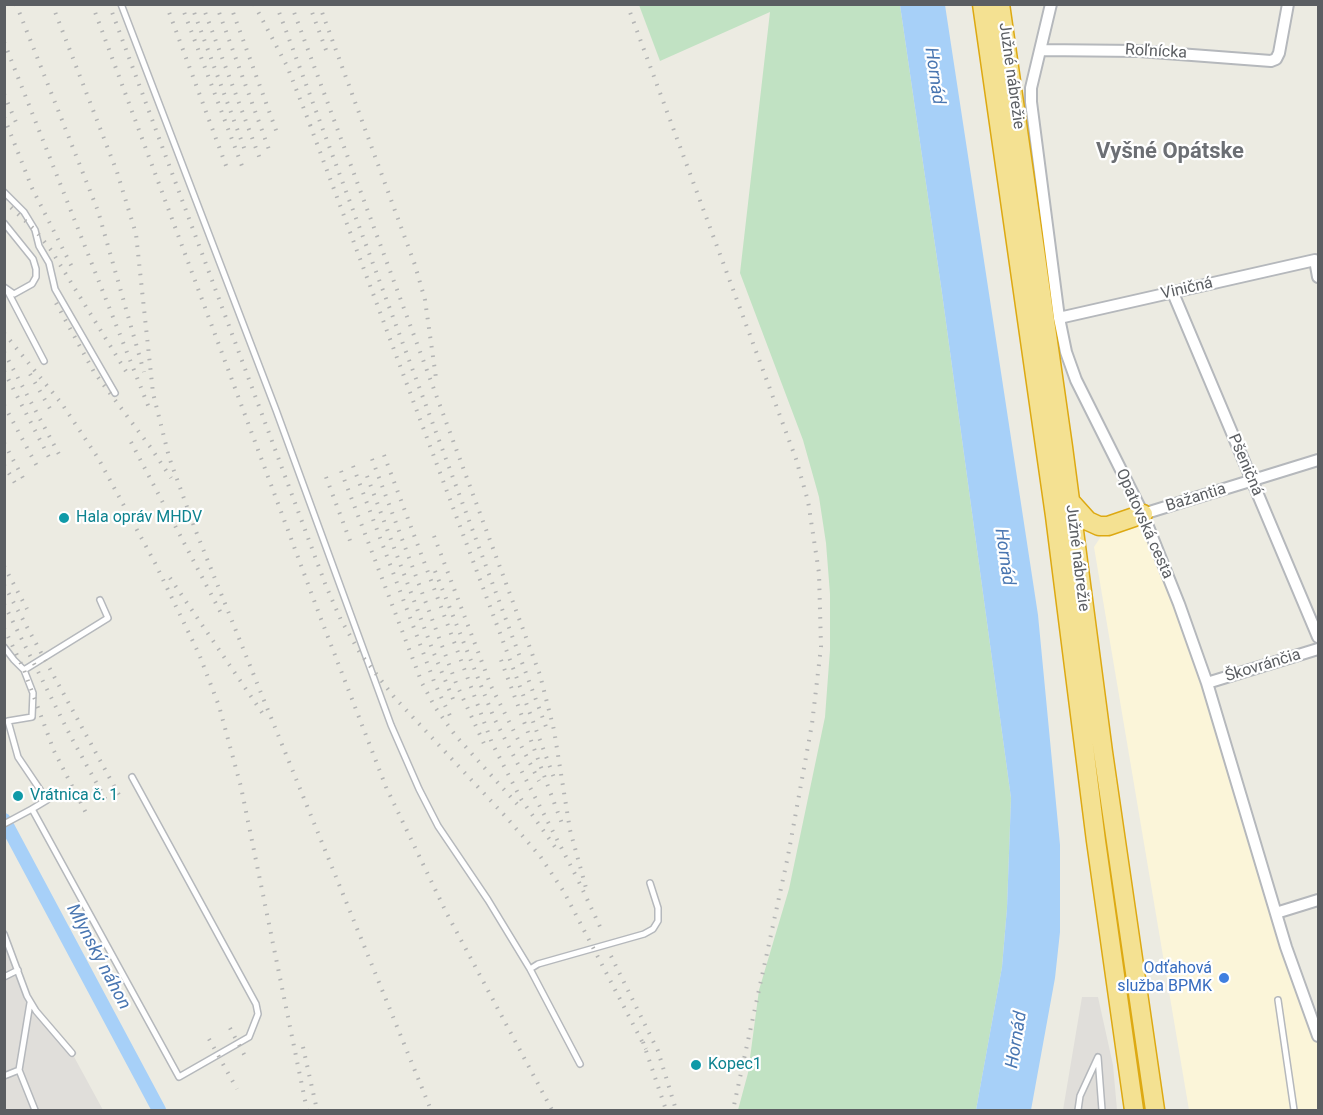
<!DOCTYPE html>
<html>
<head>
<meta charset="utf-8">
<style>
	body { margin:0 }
	#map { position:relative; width:1323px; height:1115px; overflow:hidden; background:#ecebe2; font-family:Roboto,sans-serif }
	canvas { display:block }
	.frame { position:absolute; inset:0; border:6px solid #5b5e62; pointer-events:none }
</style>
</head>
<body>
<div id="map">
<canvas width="1323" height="1115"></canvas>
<div class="frame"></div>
</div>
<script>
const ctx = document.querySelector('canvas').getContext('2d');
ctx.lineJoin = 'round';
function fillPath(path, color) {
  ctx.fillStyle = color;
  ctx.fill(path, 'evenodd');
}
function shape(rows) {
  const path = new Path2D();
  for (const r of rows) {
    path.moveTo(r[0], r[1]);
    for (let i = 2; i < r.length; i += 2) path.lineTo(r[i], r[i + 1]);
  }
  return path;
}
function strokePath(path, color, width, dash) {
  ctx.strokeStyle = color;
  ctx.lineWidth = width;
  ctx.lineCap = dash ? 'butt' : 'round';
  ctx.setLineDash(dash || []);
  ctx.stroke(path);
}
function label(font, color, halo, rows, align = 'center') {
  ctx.font = font + ' Roboto,sans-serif';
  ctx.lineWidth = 4.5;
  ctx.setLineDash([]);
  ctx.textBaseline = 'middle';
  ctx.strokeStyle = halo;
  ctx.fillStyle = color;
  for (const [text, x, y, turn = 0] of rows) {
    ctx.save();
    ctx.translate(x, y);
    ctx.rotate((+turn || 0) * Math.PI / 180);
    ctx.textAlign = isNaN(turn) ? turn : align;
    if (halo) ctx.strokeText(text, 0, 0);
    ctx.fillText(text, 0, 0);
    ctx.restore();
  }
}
const commercial = shape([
	[1143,514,1179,604,1318,1036,1318,1110,1189,1110,1094,547,1108,526]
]);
const industrial = shape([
	[4,934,27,996,72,1053,103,1110,5,1110],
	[1082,997,1098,997,1113,1065,1117,1110,1063,1110]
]);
const green = shape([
	[639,5,900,5,942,293,1011,798,1007,908,1002,967,976,1110,738,1110,748,1073,759,990,789,889,825,717,830,650,830,594,826,543,819,497,803,440,740,273,770,12,660,61]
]);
const water = shape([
	[900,5,945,5,1038,615,1060,845,1060,932,1055,978,1031,1110,976,1110,1002,967,1007,908,1011,798,942,293]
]);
const canal = shape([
	[4,820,159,1110]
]);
const lane = shape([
	[121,4,276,410,391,725,419,789,438,826,488,900,530,969],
	[4,192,24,212,35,230,39,246,49,263,55,289,115,393],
	[4,223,33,259,36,269,36,277,32,284,14,294,4,287],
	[8,292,44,361],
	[4,647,14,660,24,670,33,693,32,717,8,721,18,757,47,800,32,809],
	[24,670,108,618,100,600],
	[4,824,32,809,179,1077,249,1037,258,1014,256,1004,132,777],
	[4,934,27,996,36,1011,72,1053],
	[4,977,18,970],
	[1278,1000,1294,1110],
	[30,1003,19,1070,35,1110],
	[580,1064,530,969,538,964,644,934,653,929,658,921,658,908,650,883],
	[4,1076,19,1070],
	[1078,1110,1080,1096,1098,1057,1102,1110]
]);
const street = shape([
	[1051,4,1031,88,1031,102,1059,318,1066,352,1076,380,1143,514,1179,604,1207,683,1286,947,1318,1036],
	[1040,50,1139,51,1271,61,1276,59,1279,53,1288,4],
	[1173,293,1318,637],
	[1059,318,1315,260,1318,277],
	[1143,514,1318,460],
	[1207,683,1318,649],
	[1276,913,1318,900]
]);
const highway = shape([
	[982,4,1055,516,1096,841,1134,1110],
	[1000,4,1063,447,1103,752,1155,1110],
	[1070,501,1088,521,1099,526,1108,526,1143,514]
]);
const rail = shape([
	[16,4,98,211,144,372],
	[52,4,117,172,136,234,153,393,169,457,195,529,261,693,431,1110],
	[92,4,321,619,386,787,446,912,552,1110],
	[109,4,326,586,341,620,360,653,394,697,506,817,540,856,564,892,646,1049],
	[166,4,228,171],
	[181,4,242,166],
	[191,4,246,153],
	[202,4,260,159],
	[216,4,271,155],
	[230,4,277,133],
	[254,4,287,66,313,132],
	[276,4,548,732],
	[291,4,540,675,554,730,570,830,586,888],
	[309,4,326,50],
	[319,4,415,265,425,300,436,378],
	[627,4,796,459,808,501,819,573,821,647,812,724,788,856,733,1110],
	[4,42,151,413],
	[4,94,18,127],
	[4,117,32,188,73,269],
	[310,125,556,783],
	[4,201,35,230,51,250,127,373],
	[56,303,94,372,151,448,171,478],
	[4,333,62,404,98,458,155,563,199,654,219,706,241,787,307,1110],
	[4,352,61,458],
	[4,371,52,463],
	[30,374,52,412],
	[4,405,39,470],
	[131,442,222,615],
	[4,443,23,478],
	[384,455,492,743,521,799,555,847],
	[372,459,456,683,486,748],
	[4,465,15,483],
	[353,466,435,684,451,718],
	[341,471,422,683,435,707,455,735,517,804],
	[367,476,433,651,453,699],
	[326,477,352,546],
	[434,536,491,686,539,781],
	[4,566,27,609],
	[435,571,494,718,576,876],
	[170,578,263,714],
	[4,585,119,795],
	[4,604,71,737,107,802],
	[4,628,24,670,54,751,86,813],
	[501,660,564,829],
	[579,882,603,933],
	[611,956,658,1051,676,1110],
	[230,1028,246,1058],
	[209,1039,237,1089],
	[643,1042,666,1110],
	[303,1047,317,1110]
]);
const markers = [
	[64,518,6,"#0f9aa8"],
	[18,796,6,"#0f9aa8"],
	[1224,978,6,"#3f7fe0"],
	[696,1065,6,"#0f9aa8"]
];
const streetNames = [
	["Roľnícka",1156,52,3],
	["Južné nábrežie",1011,76,82],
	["Viničná",1187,289,-13],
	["Pšeničná",1245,465,67],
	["Bažantia",1196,498,-17],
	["Opatovská cesta",1144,524,66],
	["Južné nábrežie",1077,558,83],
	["Škovránčia",1263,666,-17]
];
const cultureNames = [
	["Hala opráv MHDV",76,518],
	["Vrátnica č. 1",30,796],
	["Kopec1",708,1065]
];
const shopNames = [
	["Odťahová",1212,969],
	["služba BPMK",1212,987]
];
const waterNames = [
	["Hornád",934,76,82],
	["Hornád",1004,557,82],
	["Mlynský náhon",98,957,62],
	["Hornád",1017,1040,-81]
];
const districtNames = [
	["Vyšné Opátske",1170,152]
];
fillPath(commercial, '#fbf5d9');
fillPath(industrial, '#e0deda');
fillPath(green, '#c1e2c3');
fillPath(water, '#a7d0f8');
strokePath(canal, '#a7d0f8', 14);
strokePath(lane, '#b5b8bc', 8);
strokePath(street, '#b5b8bc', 14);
strokePath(highway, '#dda912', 21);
strokePath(lane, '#fff', 5);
strokePath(street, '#fff', 10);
strokePath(highway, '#f4e192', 18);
strokePath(rail, '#b3b4b4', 4, [1.5, 8]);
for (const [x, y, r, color] of markers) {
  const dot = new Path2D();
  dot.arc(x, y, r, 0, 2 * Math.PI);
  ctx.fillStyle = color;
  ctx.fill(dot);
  strokePath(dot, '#fff', 2);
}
label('16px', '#5b5e62', '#fff', streetNames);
label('16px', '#0d838f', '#fff', cultureNames, 'left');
label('16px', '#366cbe', '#fff', shopNames, 'right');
label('italic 18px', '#4976b1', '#fff', waterNames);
label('bold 22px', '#6c6f74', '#fff', districtNames);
</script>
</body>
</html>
